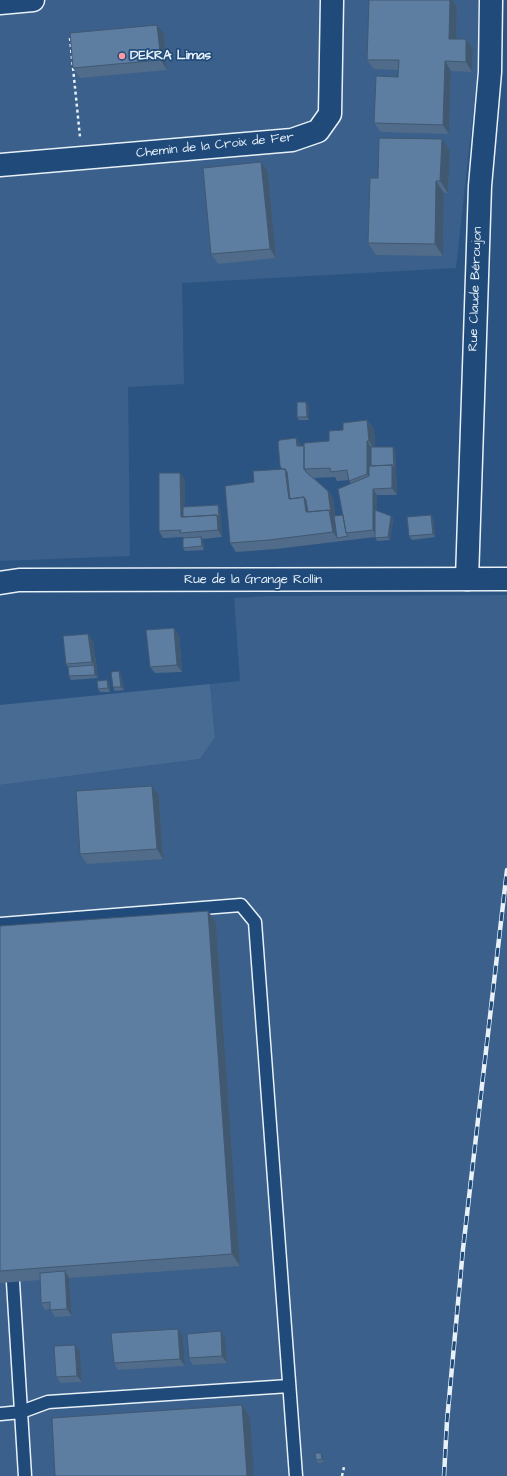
<!DOCTYPE html>
<html>
<head>
<meta charset="utf-8">
<style>
	body { margin:0 }
	canvas { display:block; background:#2b5482 }
</style>
</head>
<body>
<canvas width="507" height="1476"></canvas>
<script>
const ctx = document.querySelector('canvas').getContext('2d');
ctx.lineJoin = 'round';
function fillPath(path, color) {
  ctx.fillStyle = color;
  ctx.fill(path, 'evenodd');
}
function shape(rows) {
  const path = new Path2D();
  for (const r of rows) {
    path.moveTo(r[0], r[1]);
    for (let i = 2; i < r.length; i += 2) path.lineTo(r[i], r[i + 1]);
  }
  return path;
}
function strokePath(path, color, width, dash) {
  ctx.strokeStyle = color;
  ctx.lineWidth = width;
  ctx.lineCap = dash ? 'butt' : 'round';
  ctx.setLineDash(dash || []);
  ctx.stroke(path);
}
function label(font, color, halo, rows, align = 'center') {
  ctx.font = font + ' "Architects Daughter",sans-serif';
  ctx.lineWidth = 3.5;
  ctx.setLineDash([]);
  ctx.textBaseline = 'middle';
  ctx.strokeStyle = halo;
  ctx.fillStyle = color;
  for (const [text, x, y, turn = 0] of rows) {
    ctx.save();
    ctx.translate(x, y);
    ctx.rotate((+turn || 0) * Math.PI / 180);
    ctx.textAlign = isNaN(turn) ? turn : align;
    if (halo) ctx.strokeText(text, 0, 0);
    ctx.fillText(text, 0, 0);
    ctx.restore();
  }
}
const built = shape([
	[0,0,478,0,478,67,456,268,182,283,184,384,128,387,130,556,0,561],
	[507,595,507,1476,0,1476,0,785,200,759,215,737,210,684,240,681,234,598,268,596]
]);
const green = shape([
	[210,684,215,737,200,759,0,785,0,705]
]);
const path = shape([
	[70,38,80,137],
	[342,1476,344,1467]
]);
const service = shape([
	[0,924,241,905,255,922,296,1476],
	[13,1282,25,1476],
	[0,1414,21,1412,48,1402,289,1386]
]);
const minor = shape([
	[0,3,33,0],
	[0,165,292,140,318,131,330,114,332,0],
	[467,579,480,186,490,72,491,0]
]);
const secondary = shape([
	[0,583,19,580,507,579]
]);
const rail = shape([
	[444,1476,447,1421,463,1249,507,870]
]);
const wall = shape([
	[369,0,452,0,457,7,456,39,466,39,473,49,472,72,451,71,449,134,381,132,374,123,398,77,398,70,374,69,367,60],
	[164,34,167,70,80,78,73,68],
	[450,151,448,193,444,193,443,256,376,255,368,243,378,178],
	[268,172,276,258,218,264,211,254],
	[309,406,309,420,299,420,297,417],
	[367,420,374,429,375,447,393,447,395,450,397,495,377,495,377,511,391,516,393,520,390,540,377,541,375,537,276,549,236,552,230,543,254,482,282,469,296,438,301,446,329,441,343,430],
	[335,477,337,481,349,480,351,484,343,515,335,516,333,498,328,491,314,478],
	[185,479,185,507,218,505,220,509,222,537,202,539,203,540,204,550,185,551,183,548,184,538,183,537,163,538,159,531],
	[433,518,435,537,412,540,409,536],
	[179,635,182,672,155,673,150,667],
	[93,641,98,678,71,680,69,676,68,667,66,664],
	[121,675,124,690,115,691,113,687],
	[110,683,110,692,100,692,98,689],
	[159,795,163,859,87,864,80,854],
	[208,911,216,923,240,1266,69,1278,72,1316,55,1317,50,1309,45,1310,41,1303,40,1280,0,1283,0,926],
	[183,1336,185,1366,118,1370,114,1363],
	[225,1338,227,1363,193,1365,189,1358],
	[80,1352,82,1382,61,1383,56,1377],
	[323,1457,324,1462,318,1463,316,1460]
]);
const shadedWall = shape([
	[450,0,452,0,457,7,456,48,449,39],
	[157,25,164,34,167,70,161,60],
	[466,39,473,49,472,72,466,62],
	[445,61,451,71,449,134,443,125],
	[442,139,450,151,448,193,440,181],
	[261,162,268,172,276,258,270,249],
	[436,181,444,193,443,256,435,244],
	[306,402,309,406,309,420,307,417],
	[367,420,374,429,375,450,369,441],
	[296,438,301,445,302,453,297,446],
	[367,441,373,451,374,483,367,474],
	[393,447,395,450,397,495,392,488,392,465],
	[285,469,291,478,294,501,289,499],
	[180,473,185,479,185,520,181,517],
	[373,489,377,495,377,536,373,530],
	[328,491,333,498,339,538,337,538,333,532,329,510],
	[304,497,311,507,312,515,306,512],
	[218,505,220,509,222,537,218,530,217,515],
	[431,515,433,518,435,537,433,534],
	[391,516,393,520,390,540,388,537],
	[201,537,203,540,204,550,202,546],
	[174,628,179,635,182,672,177,665],
	[88,634,93,641,98,678,95,675,94,665,92,662],
	[119,671,121,675,124,690,121,687],
	[107,680,110,683,110,692,108,688],
	[152,786,159,795,163,859,157,849],
	[208,911,216,923,240,1266,232,1254],
	[65,1271,69,1278,72,1316,67,1309],
	[178,1329,183,1336,185,1366,180,1359],
	[221,1331,225,1338,227,1363,222,1356],
	[75,1345,80,1352,82,1382,77,1376],
	[242,1405,250,1417,254,1476,247,1476],
	[321,1453,323,1457,324,1462,322,1459]
]);
const building = shape([
	[369,0,450,0,449,39,466,39,466,62,445,61,443,125,374,123,376,76,398,77,399,60,367,60,369,0],
	[157,25,161,60,73,68,70,33,157,25],
	[379,138,442,139,440,181,436,181,435,244,368,243,370,178,378,178,379,138],
	[261,162,270,249,211,254,203,168,261,162],
	[297,402,306,402,307,417,297,417,297,402],
	[367,420,369,441,367,441,367,474,349,481,347,470,331,472,330,468,304,469,304,443,329,441,329,431,343,430,343,423,367,420],
	[296,438,297,446,304,446,304,469,306,472,328,491,331,513,329,510,308,512,306,500,304,497,290,499,287,472,285,469,282,469,280,466,278,442,280,440,296,438],
	[371,447,393,447,394,469,392,465,371,466,371,447],
	[392,465,392,488,373,489,373,530,346,533,338,489,369,476,369,466,392,465],
	[285,469,289,499,304,497,306,512,329,510,333,532,269,540,230,543,225,486,254,482,253,471,285,469],
	[159,473,180,473,181,517,217,515,218,530,180,533,181,530,159,531,159,473],
	[218,505,219,518,217,515,183,517,183,507,218,505],
	[375,510,391,516,388,537,375,538,375,510],
	[343,515,346,533,348,536,337,538,334,516,343,515],
	[431,515,433,534,409,536,407,517,431,515],
	[201,537,202,546,183,548,183,538,201,537],
	[174,628,177,665,150,667,146,630,174,628],
	[88,634,92,662,66,664,63,636,88,634],
	[94,665,95,675,69,676,68,667,94,665],
	[119,671,121,687,113,687,111,672,119,671],
	[107,680,108,688,98,689,97,681,107,680],
	[152,786,157,849,80,854,76,791,152,786],
	[208,911,232,1254,0,1271,0,926,208,911],
	[65,1271,67,1309,50,1310,50,1302,41,1303,40,1273,65,1271],
	[178,1329,180,1359,114,1363,111,1333,178,1329],
	[221,1331,222,1356,189,1358,187,1334,221,1331],
	[75,1345,77,1376,56,1377,54,1346,75,1345],
	[242,1405,247,1476,55,1476,52,1418,242,1405],
	[315,1453,321,1453,322,1459,316,1460,315,1453]
]);
const markers = [
	[122,56,4,"#ff9aa2"]
];
const poiNames = [
	["DEKRA Limas",130,56]
];
const streetNames = [
	["Chemin de la Croix de Fer",215,146,-6],
	["Rue Claude Béroujon",476,289,-88],
	["Rue de la Grange Rollin",253,580]
];
fillPath(built, '#3a608b');
fillPath(green, '#476b93');
strokePath(service, '#e8f1f8', 15);
strokePath(minor, '#e8f1f8', 25);
strokePath(secondary, '#e8f1f8', 25);
strokePath(path, '#e8f1f8', 2.5, [3, 3]);
strokePath(service, '#1f4a7a', 12);
strokePath(minor, '#1f4a7a', 22);
strokePath(secondary, '#1f4a7a', 22);
strokePath(rail, '#e8f1f8', 4.5);
strokePath(rail, '#1f4a7a', 3, [9]);
fillPath(wall, '#506c8a');
fillPath(shadedWall, '#415871');
fillPath(building, '#5d7da1');
strokePath(building, '#415871', 1);
for (const [x, y, r, color] of markers) {
  const dot = new Path2D();
  dot.arc(x, y, r, 0, 2 * Math.PI);
  ctx.fillStyle = color;
  ctx.fill(dot);
  strokePath(dot, '#1f4a7a', 1.5);
}
label('bold 13px', '#e8f1f8', '#1f4a7a', poiNames, 'left');
label('13px', '#e8f1f8', '#1f4a7a', streetNames);
</script>
</body>
</html>
